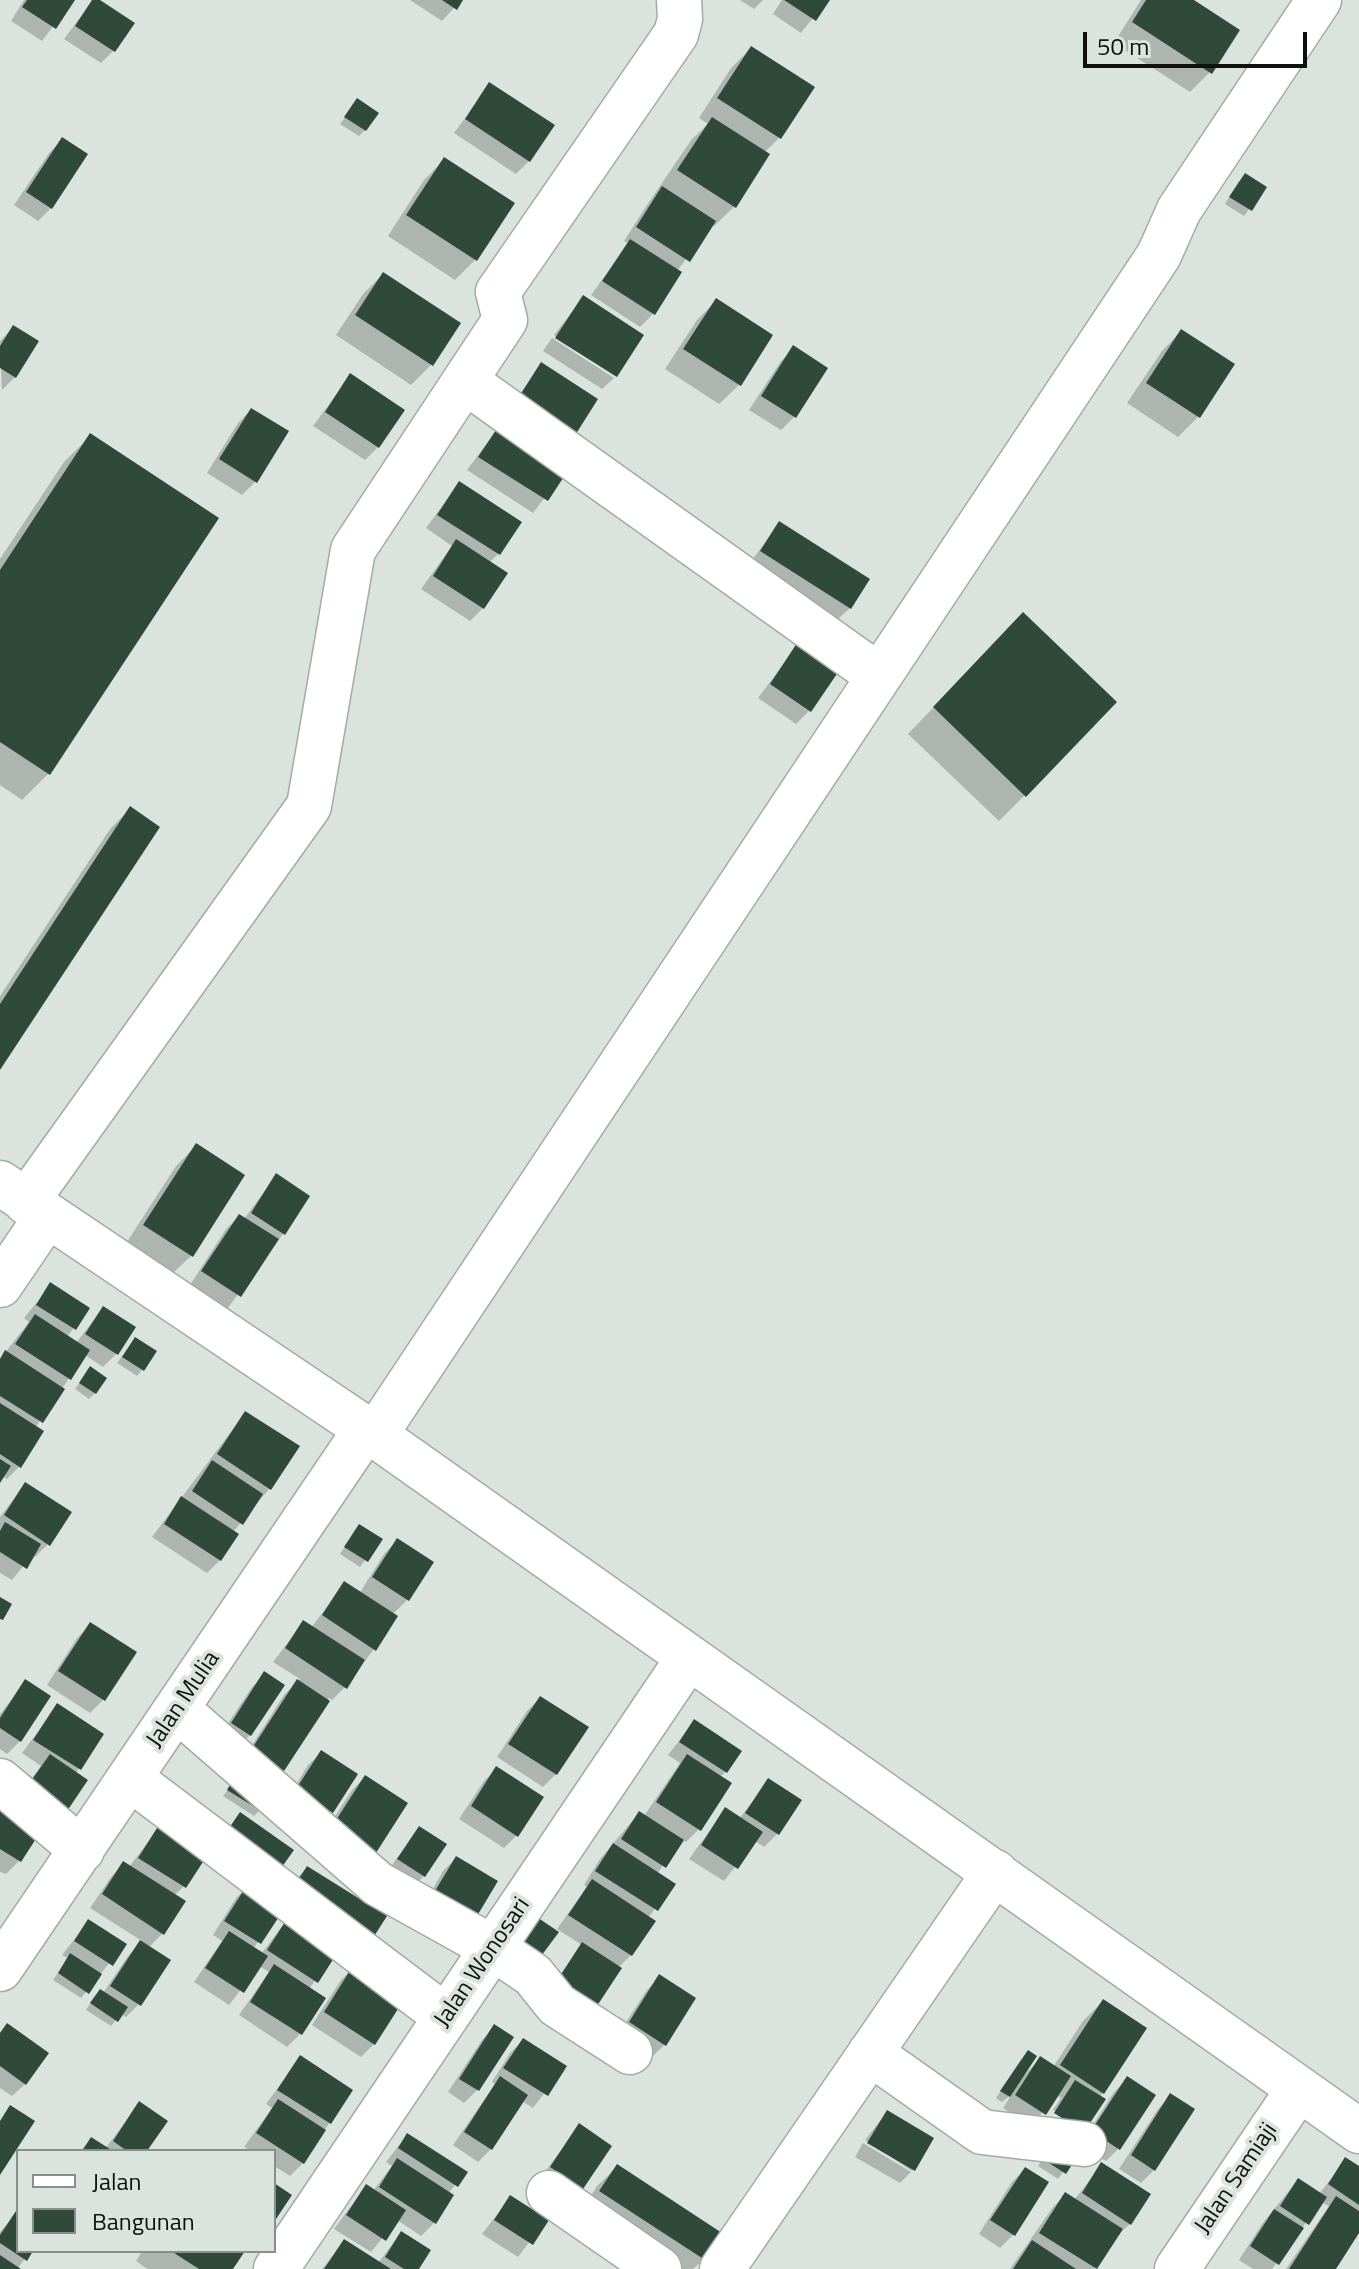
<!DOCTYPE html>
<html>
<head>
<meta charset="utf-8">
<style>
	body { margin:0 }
	#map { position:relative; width:1359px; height:2269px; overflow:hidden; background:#dae3dd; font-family:"Titillium Web",sans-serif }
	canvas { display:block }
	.legend { position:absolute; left:16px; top:2149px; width:260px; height:104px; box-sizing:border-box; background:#dae3dd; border:2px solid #888f8b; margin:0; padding:10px 14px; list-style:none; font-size:24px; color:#0e110f }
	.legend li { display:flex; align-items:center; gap:16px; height:40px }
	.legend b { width:40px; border:2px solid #888f8b }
	.scale { position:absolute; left:1083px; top:32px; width:224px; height:36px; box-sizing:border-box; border:4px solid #0e110f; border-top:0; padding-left:10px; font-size:24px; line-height:28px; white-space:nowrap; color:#0e110f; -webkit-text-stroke:6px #dae3dd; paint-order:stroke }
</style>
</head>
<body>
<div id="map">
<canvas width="1359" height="2269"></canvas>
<ul class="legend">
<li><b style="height:10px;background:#fff"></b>Jalan</li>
<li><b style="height:22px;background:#2f4a3b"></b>Bangunan</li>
</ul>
<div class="scale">50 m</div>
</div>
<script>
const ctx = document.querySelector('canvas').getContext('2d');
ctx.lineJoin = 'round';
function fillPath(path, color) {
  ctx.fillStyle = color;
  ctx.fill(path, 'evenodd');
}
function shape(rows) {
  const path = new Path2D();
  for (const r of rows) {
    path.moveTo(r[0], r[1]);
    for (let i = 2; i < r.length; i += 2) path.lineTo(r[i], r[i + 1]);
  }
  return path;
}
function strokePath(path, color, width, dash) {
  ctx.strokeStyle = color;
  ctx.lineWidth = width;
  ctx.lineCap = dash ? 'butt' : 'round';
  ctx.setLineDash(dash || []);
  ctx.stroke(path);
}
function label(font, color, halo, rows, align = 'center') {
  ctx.font = font + ' "Titillium Web",sans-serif';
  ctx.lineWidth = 8;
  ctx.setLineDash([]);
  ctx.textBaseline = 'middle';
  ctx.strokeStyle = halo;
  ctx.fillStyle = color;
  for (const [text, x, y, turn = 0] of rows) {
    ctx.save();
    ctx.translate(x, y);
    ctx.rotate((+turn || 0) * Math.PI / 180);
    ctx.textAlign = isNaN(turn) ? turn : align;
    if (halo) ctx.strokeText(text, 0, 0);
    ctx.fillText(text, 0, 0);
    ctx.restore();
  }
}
const shadow = shape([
	[24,0,73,0,42,41,11,21],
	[93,0,97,0,114,50,101,63,64,39],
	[410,0,461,0,442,21],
	[740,0,763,0,754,9],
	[782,0,827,0,801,33,773,14],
	[1141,0,1190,0,1210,72,1190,92,1114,43],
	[751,48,779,138,764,153,734,207,714,226,712,225,677,271,653,314,640,327,591,295,629,243,624,241,649,202,692,139,708,124,699,118,731,68],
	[490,85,529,161,516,174,454,133],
	[357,101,365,130,359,136,340,124],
	[62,140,51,208,38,221,14,205,49,153],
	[444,160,512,204,475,260,455,280,388,236,424,180],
	[1239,181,1264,188,1244,216,1225,204],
	[383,274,459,324,431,365,411,385,336,335,363,294],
	[583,298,642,336,615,376,554,335],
	[716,301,739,385,719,404,665,369,697,320],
	[13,328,15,377,2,390,0,341],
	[1181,331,1232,365,1198,417,1178,437,1127,403,1162,351],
	[552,338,614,378,602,389,543,351],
	[794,348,826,369,794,417,781,430,749,410,781,361],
	[541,365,573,436,505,414],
	[350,376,378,447,365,460,313,426],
	[251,410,286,432,255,482,242,495,207,473,238,423],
	[500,426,566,469,533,513,467,470],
	[90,436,48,774,22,800,0,785,0,559,64,462],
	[459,483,498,554,489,563,483,608,470,621,421,589,452,546,426,528],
	[779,524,850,608,837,620,749,564],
	[804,637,809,711,796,724,758,698],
	[997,641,1025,795,999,821,908,734],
	[130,809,0,1066,0,996,110,829],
	[196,1146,191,1256,171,1275,125,1245,176,1166],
	[276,1176,283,1234,227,1309,190,1285,226,1229,239,1216,244,1219],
	[51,1285,88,1309,67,1337,76,1343,103,1308,116,1354,103,1367,85,1355,35,1428,20,1466,7,1479,2,1476,0,1479,0,1359,29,1322,24,1318],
	[135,1339,142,1370,137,1376,117,1363],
	[85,1375,95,1393,89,1399,75,1389],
	[245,1413,270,1488,233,1532,220,1560,207,1573,152,1537],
	[25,1484,48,1544,35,1557,32,1555,12,1580,0,1573,0,1517],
	[354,1532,380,1539,360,1567,340,1554],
	[397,1541,431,1562,407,1600,392,1615,374,1649,345,1687,332,1700,329,1698,283,1770,270,1783,240,1764,284,1695,300,1679,273,1662,303,1623,311,1628,344,1584,359,1594,384,1554],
	[90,1625,134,1653,103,1700,90,1713,47,1685,77,1638],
	[265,1674,250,1735,237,1748,219,1737,252,1687],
	[26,1682,20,1741,7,1754,0,1749,0,1714],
	[540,1698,586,1727,556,1774,543,1787,497,1757,527,1711],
	[57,1706,102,1734,75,1774,15,1801,41,1766,22,1753],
	[694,1722,726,1771,719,1778,699,1829,686,1842,682,1839,657,1874,673,1885,648,1918,653,1921,631,1955,618,1968,541,2000,582,1945,557,1929,587,1887,584,1885,600,1859,639,1813,644,1816,680,1763,668,1755],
	[322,1752,332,1812,319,1825,285,1803,308,1765],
	[497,1768,517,1835,504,1848,459,1819,484,1781],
	[365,1777,372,1855,319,1841,352,1790],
	[235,1781,260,1810,254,1816,223,1796],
	[768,1781,777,1834,764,1847,755,1841,724,1881,689,1859,725,1810,739,1819],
	[0,1807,19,1861,6,1874,0,1872],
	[165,1820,184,1886,174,1896,162,1934,148,1948,139,2004,126,2017,121,2014,111,2026,86,2010,94,1997,103,1993,128,1956,142,1941,90,1908,111,1877,124,1864,129,1867],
	[419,1828,424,1876,410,1889,386,1873],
	[456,1858,476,1915,424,1905,443,1871],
	[307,1868,342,1943,309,1989,300,2034,287,2047,239,2015,269,1972,259,1966,229,2005,194,1982,222,1941,213,1935,236,1898,249,1885,294,1881],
	[283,1906,293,1912,261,1954,253,1949],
	[88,1922,124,1945,81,1998,53,1980,68,1958,62,1955],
	[354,1967,374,2044,361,2057,312,2025,341,1980],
	[660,1977,664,2045,651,2058,617,2036,647,1990],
	[1103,2001,1103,2092,1083,2129,1053,2110,1061,2098,1056,2095,1031,2127,1003,2108,1012,2094,1002,2102,996,2098,1022,2058,1024,2075,1040,2059,1053,2067,1083,2021],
	[7,2025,25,2084,12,2096,0,2088,0,2033],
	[495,2027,511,2037,477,2090,464,2103,448,2092,482,2040],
	[523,2040,564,2067,533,2108,522,2101,491,2149,478,2162,453,2145,495,2084,492,2082,510,2053],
	[300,2058,351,2090,303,2163,290,2176,274,2166,274,2151,251,2151,244,2147,272,2108,266,2104],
	[1127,2079,1119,2148,1106,2161,1080,2145,1114,2092],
	[1171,2096,1154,2170,1141,2183,1119,2169,1158,2109],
	[139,2104,145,2151,80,2151,91,2140,105,2149],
	[887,2112,931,2139,912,2171,865,2140],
	[579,2126,582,2188,569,2201,539,2180],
	[407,2135,465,2172,448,2194,452,2196,434,2223,421,2236,397,2220,371,2252,334,2229,366,2186,373,2191,392,2166,386,2162],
	[863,2143,911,2172,900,2183,855,2157],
	[1048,2151,1074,2157,1058,2179,1038,2166],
	[1346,2160,1359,2169,1359,2229,1333,2269,1286,2269,1329,2206,1321,2202,1272,2269,1253,2269,1239,2260,1262,2224,1298,2180,1319,2194],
	[1102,2165,1130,2224,1116,2236,1094,2269,1010,2269,1053,2207,1066,2194,1074,2200],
	[617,2167,704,2259,693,2269,669,2269,581,2212,597,2186],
	[1025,2169,1047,2183,1013,2235,1000,2248,979,2234,1012,2182],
	[510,2198,546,2220,518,2257,482,2234],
	[17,2213,18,2251,31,2251,17,2269,0,2269,0,2232],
	[401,2233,417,2269,322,2269,344,2242,378,2263],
	[142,2251,242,2251,231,2269,147,2269,136,2261]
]);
const building = shape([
	[27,0,75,0,56,29,22,7],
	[92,0,100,0,135,23,115,52,75,26],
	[442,0,463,0,457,10],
	[784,0,830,0,816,21],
	[1146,0,1194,0,1240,30,1212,74,1132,22],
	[751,46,815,87,781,139,717,98],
	[489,82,555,125,530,162,465,119],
	[357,98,379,113,366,131,344,117],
	[712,117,770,154,736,208,677,170],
	[62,137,88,154,52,209,26,192],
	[444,157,515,203,477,261,406,215],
	[1245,173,1267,187,1252,211,1229,197],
	[662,186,716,221,690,262,636,227],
	[630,239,682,272,655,315,602,281],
	[383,272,461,323,433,366,355,315],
	[583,295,644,335,617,377,555,338],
	[716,298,773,335,741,386,683,349],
	[13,325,39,341,16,378,0,368,0,346],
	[1181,329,1235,364,1200,418,1146,383],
	[793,345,828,368,796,418,761,396],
	[541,362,598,399,574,437,517,400],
	[350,373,405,410,379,448,325,412],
	[251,408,289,431,257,483,219,459],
	[500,424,569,469,548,501,478,457],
	[90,433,219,518,50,775,0,742,0,570],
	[459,481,522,522,500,555,437,515],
	[779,521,870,579,851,609,760,551],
	[456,539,508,573,484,609,433,576],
	[1023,612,1117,702,1026,797,933,707],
	[803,634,845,662,811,712,770,684],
	[130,806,160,827,0,1070,0,1004],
	[196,1143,245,1175,193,1257,143,1225],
	[276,1173,310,1196,285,1235,251,1213],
	[239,1214,279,1239,241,1297,201,1271],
	[50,1282,90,1308,76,1330,36,1305],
	[103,1306,136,1327,118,1355,85,1334],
	[35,1314,90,1350,71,1380,15,1344],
	[135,1337,157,1351,144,1371,122,1357],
	[5,1350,65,1389,43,1423,0,1396,0,1359],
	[90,1366,107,1378,96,1394,79,1383],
	[0,1403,44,1431,21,1468,0,1454],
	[245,1411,300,1446,271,1490,217,1454],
	[0,1459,11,1466,0,1483],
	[212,1460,263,1494,243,1525,192,1491],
	[25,1482,72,1512,50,1546,4,1515],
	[181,1496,239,1534,221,1561,164,1524],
	[5,1522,41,1544,27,1569,0,1552,0,1531],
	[359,1524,383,1539,368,1562,344,1547],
	[397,1538,434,1562,409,1601,372,1577],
	[344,1581,398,1616,376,1651,322,1615],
	[0,1597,12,1604,3,1620,0,1619],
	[303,1620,365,1660,347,1689,285,1648],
	[90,1622,137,1652,105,1701,58,1671],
	[264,1671,285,1685,251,1736,231,1723],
	[25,1679,51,1696,21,1742,0,1728,0,1718],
	[297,1679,330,1701,284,1771,251,1750],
	[540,1696,589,1727,557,1775,508,1744],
	[57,1703,104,1734,81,1770,33,1740],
	[694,1719,742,1751,727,1773,679,1742],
	[321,1750,358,1774,333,1813,296,1789],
	[50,1754,88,1780,65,1814,26,1788],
	[687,1754,732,1783,701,1831,656,1802],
	[496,1766,544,1797,518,1837,471,1806],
	[365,1775,408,1803,374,1856,331,1828],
	[234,1778,261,1811,227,1790],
	[768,1778,802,1800,779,1835,745,1813],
	[0,1804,41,1831,21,1862,0,1849],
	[725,1807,763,1832,738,1869,701,1845],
	[639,1811,684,1840,666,1868,621,1839],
	[240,1812,294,1850,279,1871,225,1834],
	[164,1817,212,1848,186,1888,138,1858],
	[419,1826,447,1844,425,1877,397,1859],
	[613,1843,676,1884,658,1911,595,1871],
	[456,1856,498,1881,477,1916,435,1891],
	[123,1861,186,1901,164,1935,102,1894],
	[307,1866,387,1916,371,1941,291,1891],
	[592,1879,656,1921,632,1956,568,1915],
	[249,1882,286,1906,261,1944,224,1921],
	[292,1911,343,1944,318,1983,267,1950],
	[528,1911,559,1932,533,1967,503,1945],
	[88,1919,127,1944,113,1966,74,1941],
	[229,1931,268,1956,244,1993,205,1968],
	[140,1940,171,1960,141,2006,110,1986],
	[582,1942,622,1968,593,2012,553,1987],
	[70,1953,102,1974,89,1994,58,1973],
	[274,1964,326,1998,302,2035,250,2002],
	[354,1964,405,1998,375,2045,324,2012],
	[659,1974,696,1998,666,2046,629,2022],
	[100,1989,128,2007,118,2022,90,2003],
	[1103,1999,1147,2028,1104,2094,1060,2065],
	[7,2023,49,2053,26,2085,0,2066,0,2033],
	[494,2024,514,2037,479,2091,459,2079],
	[523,2038,567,2066,548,2096,503,2068],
	[1028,2050,1037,2056,1010,2097,1000,2091],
	[300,2055,353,2090,331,2124,277,2090],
	[1040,2056,1071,2076,1046,2115,1015,2095],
	[500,2076,528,2095,492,2150,464,2132],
	[1127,2076,1156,2095,1120,2150,1091,2131],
	[1075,2080,1106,2099,1084,2132,1054,2113],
	[1170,2093,1195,2109,1155,2171,1131,2155],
	[278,2099,326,2130,304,2164,256,2133],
	[139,2101,168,2121,147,2151,127,2151,113,2141],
	[10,2105,35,2121,0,2175,0,2121],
	[887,2110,934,2138,915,2171,867,2143],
	[579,2123,612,2146,583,2189,550,2167],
	[407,2133,468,2172,458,2187,398,2148],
	[91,2137,113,2151,82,2151],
	[1077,2157,1066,2174,1043,2159],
	[1345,2157,1359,2166,1359,2205,1328,2184],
	[397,2158,454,2195,436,2224,379,2187],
	[1101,2162,1151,2194,1131,2225,1082,2193],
	[617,2164,722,2233,705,2260,599,2191],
	[1025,2167,1049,2182,1015,2236,990,2220],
	[1298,2178,1327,2197,1309,2225,1280,2206],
	[274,2183,292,2195,274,2222],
	[366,2184,406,2210,386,2241,346,2215],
	[1065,2192,1123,2229,1097,2269,1039,2233],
	[510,2195,549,2220,533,2245,494,2220],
	[1336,2196,1359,2211,1359,2233,1336,2269,1289,2269],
	[18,2208,18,2251,33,2251,27,2261,0,2243,0,2235],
	[1274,2209,1304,2228,1279,2265,1250,2246],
	[401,2231,431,2250,419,2269,404,2269,385,2257],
	[344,2239,391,2269,324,2269],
	[1032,2240,1076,2269,1013,2269],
	[171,2251,245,2251,233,2269,199,2269],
	[0,2255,21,2269,0,2269]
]);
const minor = shape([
	[465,381,879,676],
	[0,1183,375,1435,1359,2131],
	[26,1202,309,806,353,550,505,320,498,292,676,34,680,19,679,0],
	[0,1285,47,1216],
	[375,1435,1159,255,1179,210,1319,0],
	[178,1710,378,1884,493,1948,533,1975,557,2005,630,2052],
	[131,1779,446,2017],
	[0,1781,82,1850],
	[0,1969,366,1429],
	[870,2053,982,2132,1084,2144],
	[549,2193,659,2269],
	[276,2269,689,1657],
	[722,2269,995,1872],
	[1177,2269,1298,2090]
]);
const streetNames = [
	["Jalan Mulia",184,1700,-56],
	["Jalan Wonosari",483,1963,-56],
	["Jalan Samiaji",1237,2179,-56]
];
fillPath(shadow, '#0003');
fillPath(building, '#2f4a3b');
strokePath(minor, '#a2aba6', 47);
strokePath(minor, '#fff', 44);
label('24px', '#0e110f', '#dae3dd', streetNames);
</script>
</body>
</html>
